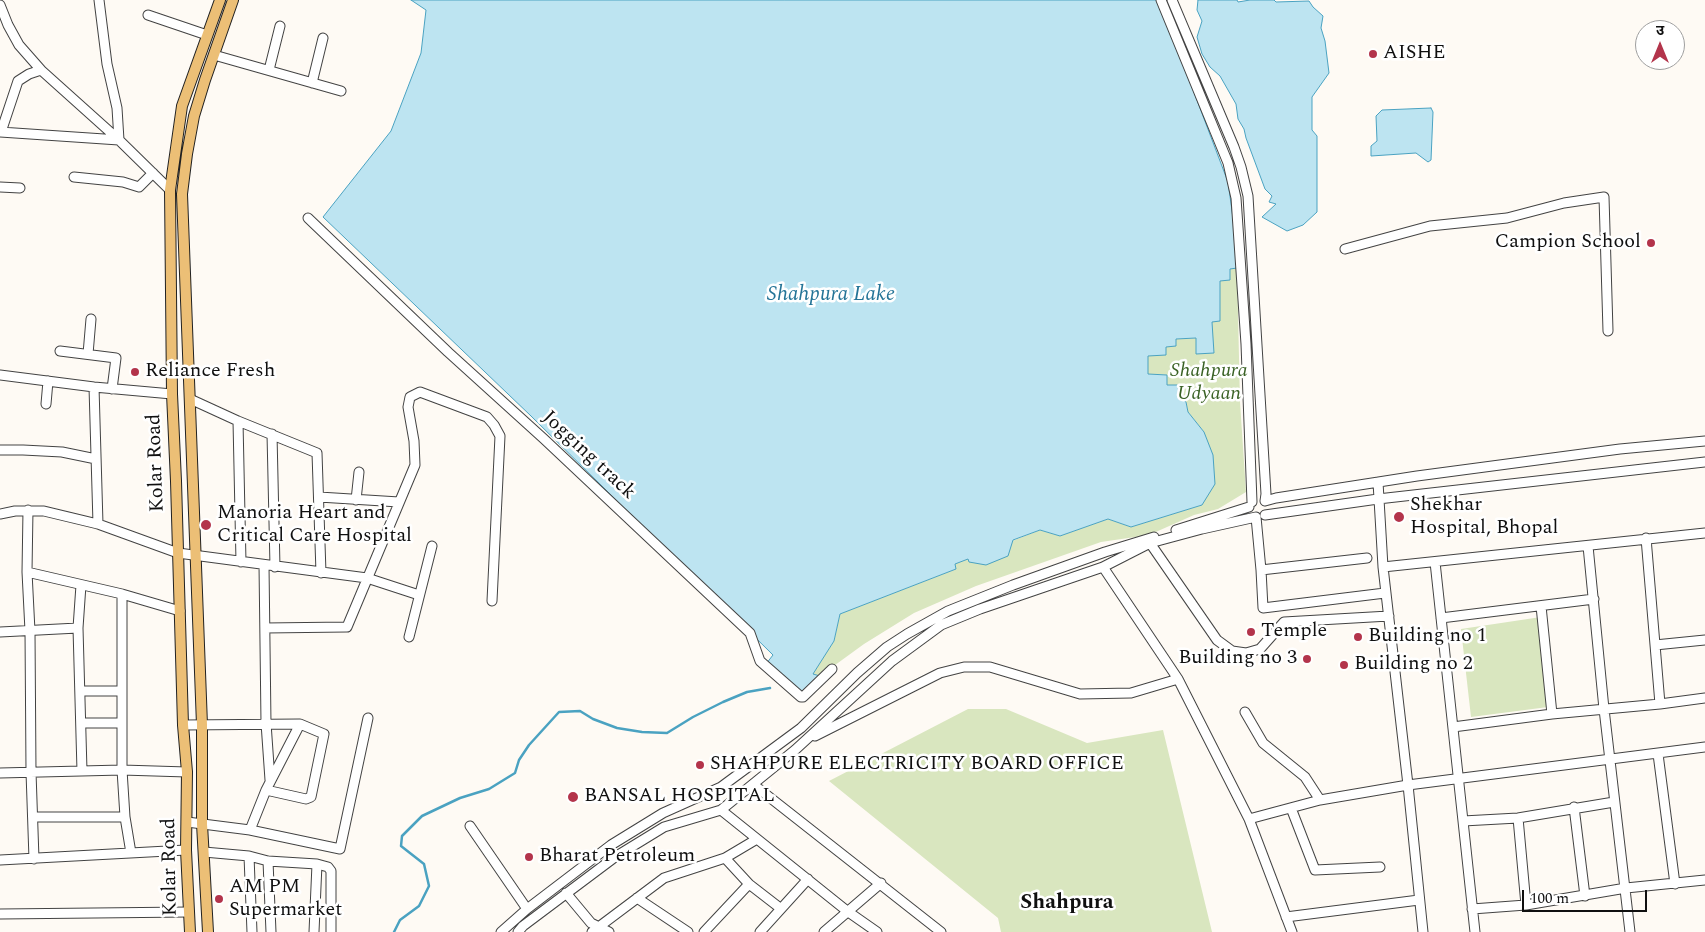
<!DOCTYPE html>
<html>
<head>
<meta charset="utf-8">
<style>
	body { margin:0 }
	#map { position:relative; width:1705px; height:932px; overflow:hidden; background:#fefaf4; font-family:Spectral,"Noto Sans Devanagari",serif }
	canvas { display:block }
	.north { position:absolute; left:1635px; top:20px; width:50px; height:50px; box-sizing:border-box; background:#fff; border:1px solid #9f9f9f; border-radius:50%; rotate:0deg; font-size:14px; font-weight:700; line-height:20px; text-align:center; color:#101010 }
	.north::after { content:''; display:block; margin:auto; width:18px; height:22px; background:#b3344b; clip-path:polygon(50% 0,100% 100%,50% 72%,0 100%) }
	.scale { position:absolute; left:1522px; top:890px; width:125px; height:22px; box-sizing:border-box; border:2px solid #101010; border-top:0; padding-left:6px; font-size:15px; line-height:18px; white-space:nowrap; color:#101010; -webkit-text-stroke:4px #fff; paint-order:stroke }
</style>
</head>
<body>
<div id="map">
<canvas width="1705" height="932"></canvas>
<div class="north">उ</div>
<div class="scale">100 m</div>
</div>
<script>
const ctx = document.querySelector('canvas').getContext('2d');
ctx.lineJoin = 'round';
function fillPath(path, color) {
  ctx.fillStyle = color;
  ctx.fill(path, 'evenodd');
}
function shape(rows) {
  const path = new Path2D();
  for (const r of rows) {
    path.moveTo(r[0], r[1]);
    for (let i = 2; i < r.length; i += 2) path.lineTo(r[i], r[i + 1]);
  }
  return path;
}
function strokePath(path, color, width, dash) {
  ctx.strokeStyle = color;
  ctx.lineWidth = width;
  ctx.lineCap = dash ? 'butt' : 'round';
  ctx.setLineDash(dash || []);
  ctx.stroke(path);
}
function label(font, color, halo, rows, align = 'center') {
  ctx.font = font + ' Spectral,serif';
  ctx.lineWidth = 5;
  ctx.setLineDash([]);
  ctx.textBaseline = 'middle';
  ctx.strokeStyle = halo;
  ctx.fillStyle = color;
  for (const [text, x, y, turn = 0] of rows) {
    ctx.save();
    ctx.translate(x, y);
    ctx.rotate((+turn || 0) * Math.PI / 180);
    ctx.textAlign = isNaN(turn) ? turn : align;
    if (halo) ctx.strokeText(text, 0, 0);
    ctx.fillText(text, 0, 0);
    ctx.restore();
  }
}
const green = shape([
	[1230,268,1237,268,1240,402,1246,492,1218,509,1194,515,1149,535,1101,542,976,586,914,613,864,644,820,676,812,674,834,641,840,614,956,569,954,564,1040,530,1060,536,1108,519,1131,527,1202,505,1204,432,1188,412,1186,402,1167,385,1166,375,1148,374,1148,356,1166,347,1176,339,1196,338,1196,354,1212,321,1220,321,1220,281],
	[1541,617,1548,707,1471,717,1461,629],
	[968,709,1006,709,1087,743,1163,730,1212,932,1001,932,998,918,829,781]
]);
const water = shape([
	[411,0,1159,0,1228,182,1233,218,1237,268,1230,269,1230,280,1220,281,1220,321,1212,322,1214,353,1196,354,1196,338,1176,339,1176,346,1166,347,1166,355,1148,356,1148,374,1167,375,1167,385,1178,385,1179,396,1186,402,1188,412,1204,432,1213,455,1215,484,1202,505,1131,527,1108,519,1060,536,1040,530,1013,540,1008,556,986,565,969,562,968,559,955,564,956,569,840,614,834,641,813,674,820,676,801,693,766,664,773,655,531,416,323,217,391,131,421,53,426,10,411,0],
	[1198,0,1237,0,1238,2,1250,0,1274,0,1276,2,1309,1,1313,7,1323,16,1321,28,1325,41,1329,73,1312,97,1312,130,1317,136,1317,212,1303,225,1287,231,1262,217,1276,204,1269,202,1272,196,1265,189,1246,138,1244,129,1238,119,1236,104,1220,76,1210,67,1202,54,1197,37,1202,21,1197,10,1198,0],
	[1431,108,1433,112,1431,160,1428,162,1416,153,1371,156,1371,146,1377,141,1376,116,1382,110,1431,108]
]);
const stream = shape([
	[394,932,400,920,419,906,429,886,424,864,401,846,402,836,422,816,460,798,489,789,515,773,519,760,529,745,559,712,580,711,593,719,617,728,642,732,667,733,693,717,723,702,747,692,770,688]
]);
const minor = shape([
	[1161,0,1228,163,1236,198,1246,344,1252,502],
	[1172,0,1234,147,1241,167,1248,196,1266,494,1265,501,1276,498,1417,476,1620,449,1705,441],
	[0,5,8,25,19,45,41,70,119,140,170,190],
	[148,15,207,35],
	[214,55,341,91],
	[269,70,280,26],
	[312,83,323,38],
	[0,132,119,140,117,108,107,64,99,0],
	[1,132,18,81,29,74,41,70],
	[74,177,123,182,139,187,153,173],
	[0,187,20,188],
	[308,218,448,352,544,439,750,633,760,661,801,697,803,697,832,669],
	[1345,249,1430,226,1507,218,1564,203,1604,197,1608,331],
	[60,351,116,358,112,389],
	[88,354,91,319],
	[0,375,94,387,172,394],
	[94,387,98,524],
	[190,399,238,421,317,453,321,573],
	[46,404,48,381],
	[238,421,241,562],
	[272,434,275,567],
	[0,450,23,450,62,452,96,459],
	[1378,482,1383,567,1408,785,1423,932],
	[319,497,399,502],
	[356,500,359,472],
	[28,510,27,572,30,631,31,772,34,859],
	[0,514,15,511,44,511,98,524,178,553,367,578,419,595],
	[1265,515,1378,499,1705,462],
	[1176,530,1249,507],
	[1646,538,1660,704],
	[1150,543,1217,640,1232,651,1246,653,1260,649,1284,622,1389,616],
	[1588,546,1604,709,1630,932],
	[1435,562,1475,932],
	[264,565,266,723,270,780],
	[1103,567,1178,679,1249,819,1292,932],
	[1383,567,1705,533],
	[1261,570,1367,558],
	[27,572,122,594,180,611],
	[81,585,78,628,82,771],
	[122,594,122,770,125,817,131,853],
	[1541,606,1552,714],
	[1441,618,1594,599],
	[265,628,347,627,415,465,414,441,408,407,410,397,420,392,487,417,494,425,500,436,492,601],
	[0,632,78,628],
	[409,637,432,546],
	[1655,645,1705,640],
	[80,691,121,691],
	[1245,712,1263,743,1305,777,1320,800],
	[81,723,121,723],
	[183,725,300,724,266,790,250,830],
	[1453,727,1552,714,1660,704,1705,698],
	[815,736,940,673,964,667,990,667,1080,694,1131,693,1178,679],
	[1658,754,1675,884],
	[0,773,122,770,187,772],
	[754,785,941,932],
	[266,790,306,799,311,797,324,734,300,724],
	[1574,807,1585,896],
	[1291,808,1315,870,1380,867],
	[721,810,847,911,877,932],
	[33,817,125,817],
	[1518,818,1526,905],
	[1249,819,1320,800,1408,785,1705,747],
	[1463,821,1518,818,1614,802],
	[187,822,250,830,340,849,368,718],
	[470,826,527,909],
	[204,852,249,856,268,861,317,864,328,867,331,871,331,932],
	[249,856,252,932],
	[725,858,749,884,780,908],
	[0,860,186,850],
	[268,861,271,932],
	[566,893,591,923,609,932],
	[637,898,688,932],
	[1472,909,1526,905,1626,888,1705,880],
	[0,914,189,912],
	[1286,917,1419,900],
	[314,932,317,864],
	[501,932,527,909,611,845,663,813,721,787,801,728,857,673,887,647,907,634,948,611,1013,585,1105,552,1154,537],
	[518,932,523,926,615,857,664,827,721,810,795,750,892,661,941,625,980,609,1103,567,1150,543,1202,529,1256,517,1261,570,1263,608,1385,593],
	[592,932,664,878,725,858,757,839],
	[704,932,749,884],
	[760,932,808,879],
	[824,932,881,883]
]);
const major = shape([
	[190,932,186,850,187,772,183,725,176,481,172,394,170,190,182,106,220,0],
	[208,932,202,824,202,725,182,194,187,154,194,116,205,80,233,0]
]);
const markers = [
	[1373,54,5,"#b3344b"],
	[1651,243,5,"#b3344b"],
	[135,372,5,"#b3344b"],
	[1399,517,6,"#b3344b"],
	[206,525,6,"#b3344b"],
	[1251,632,5,"#b3344b"],
	[1358,637,5,"#b3344b"],
	[1307,659,5,"#b3344b"],
	[1344,665,5,"#b3344b"],
	[700,765,5,"#b3344b"],
	[573,797,6,"#b3344b"],
	[529,857,5,"#b3344b"],
	[219,899,5,"#b3344b"]
];
const poiNames = [
	["AISHE",1383,54],
	["Campion School",1641,243,"right"],
	["Reliance Fresh",145,372],
	["Shekhar",1410,506],
	["Hospital, Bhopal",1410,529],
	["Manoria Heart and",217,514],
	["Critical Care Hospital",217,537],
	["Temple",1261,632],
	["Building no 1",1368,637],
	["Building no 3",1297,659,"right"],
	["Building no 2",1354,665],
	["SHAHPURE ELECTRICITY BOARD OFFICE",710,765],
	["BANSAL HOSPITAL",584,797],
	["Bharat Petroleum",539,857],
	["AM PM",229,888],
	["Supermarket",229,911]
];
const parkNames = [
	["Shahpura",1209,372],
	["Udyaan",1209,395]
];
const streetNames = [
	["Jogging track",588,456,43],
	["Kolar Road",157,463,-92],
	["Kolar Road",171,867,-91]
];
const waterNames = [
	["Shahpura Lake",831,296]
];
const neighbourhoodNames = [
	["Shahpura",1067,904]
];
fillPath(green, '#d9e6bf');
fillPath(water, '#bde4f1');
strokePath(water, '#4aa2c1', 1);
strokePath(stream, '#4aa2c1', 2.5);
strokePath(minor, '#434343', 11);
strokePath(major, '#212121', 12);
strokePath(minor, '#fff', 9);
strokePath(major, '#ecbf76', 10);
for (const [x, y, r, color] of markers) {
  const dot = new Path2D();
  dot.arc(x, y, r, 0, 2 * Math.PI);
  ctx.fillStyle = color;
  ctx.fill(dot);
  strokePath(dot, '#fff', 2);
}
label('20px', '#101010', '#fff', poiNames, 'left');
label('italic 20px', '#3a6225', '#fff', parkNames);
label('20px', '#101010', '#fff', streetNames);
label('italic 21px', '#247497', '#fff', waterNames);
label('bold 21px', '#101010', '#fff', neighbourhoodNames);
</script>
</body>
</html>
